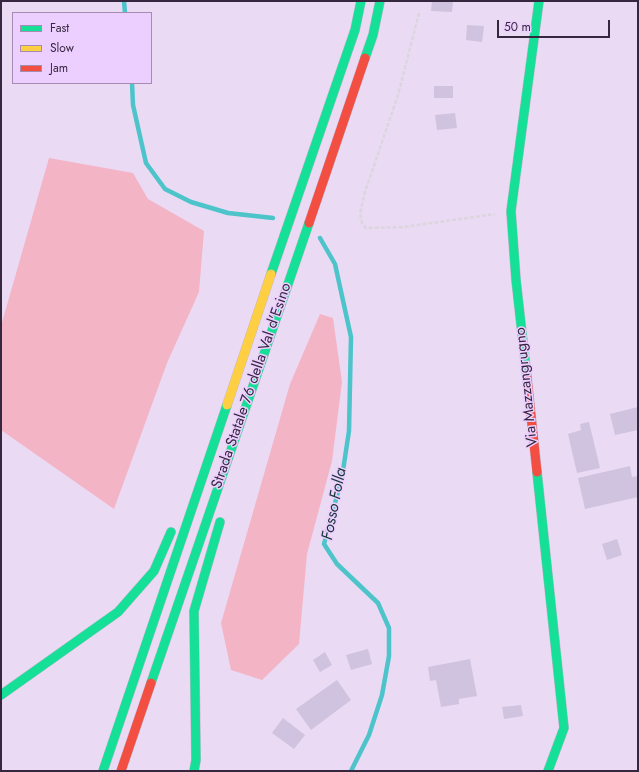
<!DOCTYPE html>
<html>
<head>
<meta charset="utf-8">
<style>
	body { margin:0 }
	#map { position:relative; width:639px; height:772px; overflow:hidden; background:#eadaf4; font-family:Jost,sans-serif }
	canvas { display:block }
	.frame { position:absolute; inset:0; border:2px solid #36273e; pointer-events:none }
	.legend { position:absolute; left:12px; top:12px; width:140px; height:72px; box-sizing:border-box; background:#edcfff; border:1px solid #a48cb2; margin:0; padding:5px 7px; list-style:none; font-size:12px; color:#36273e }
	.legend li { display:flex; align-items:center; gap:8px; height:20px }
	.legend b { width:20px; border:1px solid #a48cb2 }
	.scale { position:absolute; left:497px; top:20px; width:113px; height:18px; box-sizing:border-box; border:2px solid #36273e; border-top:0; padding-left:5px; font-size:12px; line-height:14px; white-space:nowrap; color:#36273e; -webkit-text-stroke:3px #edcfff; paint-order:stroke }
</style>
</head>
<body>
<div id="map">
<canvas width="639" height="772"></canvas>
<div class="frame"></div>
<ul class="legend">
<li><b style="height:5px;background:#16e098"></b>Fast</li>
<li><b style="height:5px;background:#ffcf43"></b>Slow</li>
<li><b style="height:5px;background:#f24e42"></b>Jam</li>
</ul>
<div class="scale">50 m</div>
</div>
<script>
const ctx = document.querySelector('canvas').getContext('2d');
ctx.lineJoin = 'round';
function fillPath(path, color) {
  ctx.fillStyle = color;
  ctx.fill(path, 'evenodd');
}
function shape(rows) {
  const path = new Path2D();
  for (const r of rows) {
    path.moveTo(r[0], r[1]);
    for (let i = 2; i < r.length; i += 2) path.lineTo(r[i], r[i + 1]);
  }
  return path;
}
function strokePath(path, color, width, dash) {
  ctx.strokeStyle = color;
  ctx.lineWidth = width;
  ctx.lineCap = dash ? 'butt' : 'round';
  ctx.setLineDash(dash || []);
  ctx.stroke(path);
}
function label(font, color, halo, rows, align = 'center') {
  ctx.font = font + ' Jost,sans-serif';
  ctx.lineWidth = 3;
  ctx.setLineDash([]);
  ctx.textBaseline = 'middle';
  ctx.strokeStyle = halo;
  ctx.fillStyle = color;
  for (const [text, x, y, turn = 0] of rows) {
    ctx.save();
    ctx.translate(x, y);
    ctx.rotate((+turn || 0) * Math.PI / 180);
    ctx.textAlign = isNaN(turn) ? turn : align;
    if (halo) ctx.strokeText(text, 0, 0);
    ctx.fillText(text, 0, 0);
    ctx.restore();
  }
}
const green = shape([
	[49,158,133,173,148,199,204,231,199,292,167,363,114,509,1,430,1,326],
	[320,314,333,318,342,382,332,461,307,554,299,644,262,680,231,670,221,623,290,384]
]);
const stream = shape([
	[124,1,125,13],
	[132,83,133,105,146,163,165,189,191,202,228,213,273,218],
	[320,238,335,264,351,337,349,431,342,477,324,544,337,564,378,603,389,628,389,656,382,695,369,735,351,771]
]);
const building = shape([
	[432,1,453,2,452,12,431,11],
	[467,25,484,26,482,42,466,40],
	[434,86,453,86,453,98,434,98],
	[455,113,457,128,437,130,435,115],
	[638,407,638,430,615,435,610,414],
	[589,422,600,468,577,473,568,434,581,430,580,424],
	[630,466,632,477,638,476,638,497,585,509,578,478],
	[617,539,622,555,607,560,602,544],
	[368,649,372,664,351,670,346,655],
	[325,652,332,665,320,672,313,660],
	[470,659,477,696,459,699,459,704,441,707,436,680,430,681,428,667],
	[337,680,351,700,311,730,296,709],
	[521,705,523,716,504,719,502,707],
	[283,718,305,735,294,749,272,733]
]);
const path = shape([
	[419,13,398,95,365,192,360,214,362,223,366,228,404,227,495,214]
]);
const fast = shape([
	[365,58,373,35,380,1],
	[271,274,355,30,361,1],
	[527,378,516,280,511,211,539,1],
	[537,472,564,728,548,771],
	[151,683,309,223],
	[1,695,118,612,154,571,171,532],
	[103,771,227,405],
	[194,771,196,760,194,611,220,522]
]);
const slow = shape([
	[227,405,271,274]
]);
const jam = shape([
	[309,223,365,58],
	[527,378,537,472],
	[121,771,151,683]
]);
const streetNames = [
	["Strada Statale 76 della Val d'Esino",252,386,-71],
	["Via Mazzangrugno",527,387,-96]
];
const waterNames = [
	["Fosso Folla",335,504,-79]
];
fillPath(green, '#f3b4c6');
strokePath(stream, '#4cc4ca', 4.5);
fillPath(building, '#cfc3df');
strokePath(fast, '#c5b7ce', 10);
strokePath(slow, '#c5b7ce', 10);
strokePath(jam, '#c5b7ce', 10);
strokePath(path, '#dbd6de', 2.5, [4, 2]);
strokePath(fast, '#16e098', 9);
strokePath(slow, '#ffcf43', 9);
strokePath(jam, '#f24e42', 9);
label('15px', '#36273e', '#edcfff', streetNames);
label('italic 16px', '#173635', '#edcfff', waterNames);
</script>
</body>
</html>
